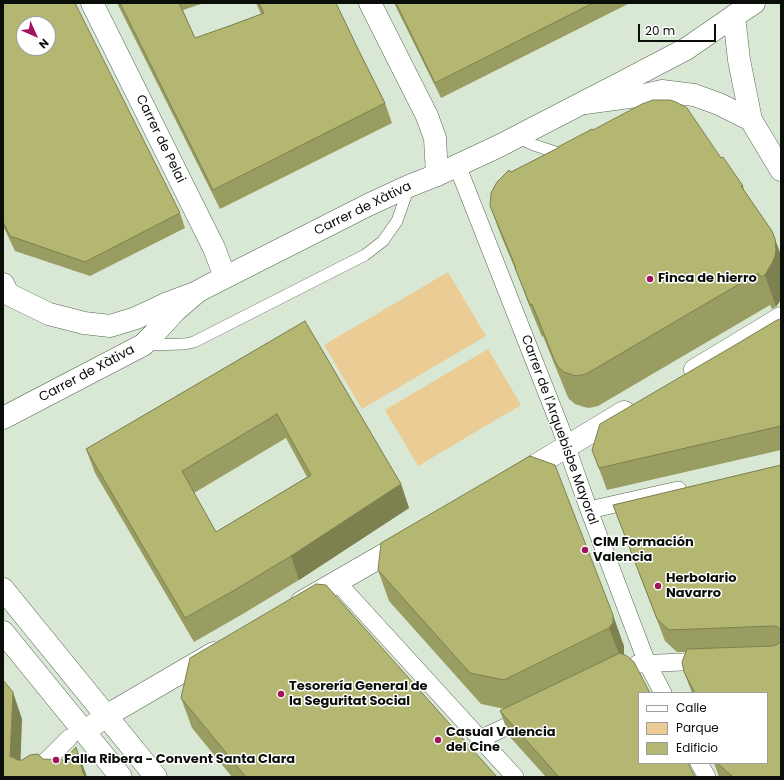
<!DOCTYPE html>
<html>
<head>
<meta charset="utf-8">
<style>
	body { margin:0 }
	#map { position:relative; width:784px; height:780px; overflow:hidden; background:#d9e8d5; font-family:Poppins,sans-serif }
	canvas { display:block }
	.frame { position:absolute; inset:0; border:4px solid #090e08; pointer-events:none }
	.legend { position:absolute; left:638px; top:692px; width:130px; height:72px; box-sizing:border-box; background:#fff; border:1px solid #9d9f9c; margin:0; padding:5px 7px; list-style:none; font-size:12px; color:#090e08 }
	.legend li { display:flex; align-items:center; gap:8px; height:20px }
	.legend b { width:20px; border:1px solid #9d9f9c }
	.north { position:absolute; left:16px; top:16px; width:40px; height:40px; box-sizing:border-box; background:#fff; border:1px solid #9d9f9c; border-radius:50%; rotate:135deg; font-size:11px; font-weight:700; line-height:16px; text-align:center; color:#090e08 }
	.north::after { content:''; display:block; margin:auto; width:14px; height:18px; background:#a2155c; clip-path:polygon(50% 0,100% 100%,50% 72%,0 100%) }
	.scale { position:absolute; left:638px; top:24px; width:78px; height:18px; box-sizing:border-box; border:2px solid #090e08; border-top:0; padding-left:5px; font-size:12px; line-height:14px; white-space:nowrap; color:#090e08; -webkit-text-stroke:3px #fff; paint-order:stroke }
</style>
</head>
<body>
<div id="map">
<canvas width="784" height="780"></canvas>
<div class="frame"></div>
<ul class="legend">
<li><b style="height:5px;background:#fff"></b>Calle</li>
<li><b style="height:11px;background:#eacc94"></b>Parque</li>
<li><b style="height:11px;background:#b3b771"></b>Edificio</li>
</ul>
<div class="north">N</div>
<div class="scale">20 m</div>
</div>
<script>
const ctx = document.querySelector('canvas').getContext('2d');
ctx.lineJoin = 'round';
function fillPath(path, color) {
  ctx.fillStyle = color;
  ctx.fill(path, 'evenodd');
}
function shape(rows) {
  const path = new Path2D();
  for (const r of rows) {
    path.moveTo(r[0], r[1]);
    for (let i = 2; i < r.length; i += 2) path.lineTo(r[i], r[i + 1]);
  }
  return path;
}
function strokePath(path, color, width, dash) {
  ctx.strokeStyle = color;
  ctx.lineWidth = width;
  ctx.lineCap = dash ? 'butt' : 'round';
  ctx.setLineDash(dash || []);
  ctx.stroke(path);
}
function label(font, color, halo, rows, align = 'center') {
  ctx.font = font + ' Poppins,sans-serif';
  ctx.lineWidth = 3;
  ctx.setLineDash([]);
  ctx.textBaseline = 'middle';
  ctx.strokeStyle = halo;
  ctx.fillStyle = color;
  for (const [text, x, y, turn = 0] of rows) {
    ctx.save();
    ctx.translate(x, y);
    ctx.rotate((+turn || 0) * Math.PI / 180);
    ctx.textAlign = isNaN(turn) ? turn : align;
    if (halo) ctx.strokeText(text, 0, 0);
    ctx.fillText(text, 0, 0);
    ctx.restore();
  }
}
const green = shape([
	[448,272,486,336,362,409,324,345],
	[488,349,521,405,418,466,385,410]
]);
const service = shape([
	[517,137,534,145,564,155,567,155],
	[145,345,185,344,194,342,365,255,383,241,397,221,409,187]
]);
const pedestrian = shape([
	[457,165,561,429,573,465,589,510,647,663,663,693],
	[589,510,678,490],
	[337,582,515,777],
	[637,664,704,661],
	[480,739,527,717],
	[699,763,707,777],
	[30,777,69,738]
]);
const minor = shape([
	[92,3,214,248,225,277],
	[370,3,427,116,435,138,437,175],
	[734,16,739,60,751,120,781,170],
	[585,103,644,95,662,91,694,95,719,104,751,120],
	[3,284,8,294,49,314,84,323,110,326,136,318,168,303,195,293],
	[695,370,781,318],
	[518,476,624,412],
	[3,589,156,777],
	[302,602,406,542],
	[3,632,121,777],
	[84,732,106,716,214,653]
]);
const secondary = shape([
	[3,418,143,345,153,335,175,311,197,292,206,287,368,205,409,186,437,175,499,146,621,83,686,49,734,16,754,3]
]);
const wall = shape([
	[3,3,115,83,180,213,185,228,90,276,15,251,3,226],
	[117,3,204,3,183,10,195,38,232,25,261,14,256,3,336,3,359,51,385,103,392,123,220,209],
	[394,3,630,3,441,98],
	[593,130,721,158,743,186,776,307,772,309,770,305,598,406,589,408,584,407,575,404,569,399,567,395,543,336,542,337,527,300,519,278,502,238,490,206,511,172],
	[781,319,781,450,607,490,592,450],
	[305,321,401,484,409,508,299,580,241,615,194,642,95,473,86,449],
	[286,438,307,477,216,532,194,493],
	[530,456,624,646,624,654,695,777,546,777,509,736,500,711,505,709,481,704,389,601,378,570],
	[781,465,781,777,719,777,714,763,767,763,767,693,692,693,684,672,686,652,677,652,665,641,613,505],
	[181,698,497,777,232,777,192,728]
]);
const shadedWall = shape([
	[772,231,781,255,781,300,776,307,765,275],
	[401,484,409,508,299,580,291,556],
	[613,615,624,646,624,654,621,659,609,628],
	[13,692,22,719,20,777,10,757],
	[76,747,86,774,87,777,84,777,83,773]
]);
const building = shape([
	[3,3,75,3,180,213,85,262,10,236,3,222,3,3],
	[24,24,48,24,48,48,24,48,24,24],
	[120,3,179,3,195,38,232,25,264,13,259,3,336,3,359,51,385,103,213,190,120,3],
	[396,3,593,3,435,83,396,3],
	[653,100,670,100,676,102,687,108,721,158,723,157,743,186,741,186,772,231,775,239,776,250,775,256,773,261,765,275,761,277,758,273,586,374,577,376,573,375,564,372,558,367,556,364,532,304,530,305,515,268,516,268,490,206,491,193,497,182,509,170,511,172,558,148,558,147,592,129,593,130,642,104,653,100],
	[781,319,781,426,599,468,592,450,600,424,730,348,777,320,781,319],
	[305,321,401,484,291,556,233,591,185,618,86,449,305,321],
	[277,414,311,475,216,532,182,471,277,414],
	[530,456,555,465,613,615,613,623,609,628,504,680,470,673,378,570,381,543,530,456],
	[781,465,781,630,778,627,773,626,669,630,657,619,613,505,781,465],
	[316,584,326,585,497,777,246,777,181,698,190,658,316,584],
	[781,641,781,777,733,777,717,763,767,763,767,693,695,693,684,672,682,662,687,649,773,646,778,644,781,641],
	[620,653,627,656,634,662,650,693,639,693,639,763,688,763,695,777,559,777,500,711,501,710,620,653],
	[3,680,13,692,10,757,13,757,17,760,22,760,30,755,38,754,43,759,64,760,76,747,83,773,86,777,3,777,3,680]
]);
const markers = [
	[650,279,4,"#a2155c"],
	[585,550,4,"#a2155c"],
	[658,586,4,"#a2155c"],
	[281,694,4,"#a2155c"],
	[438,740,4,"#a2155c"],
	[56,760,4,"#a2155c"]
];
const streetNames = [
	["Carrer de Pelai",160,139,64],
	["Carrer de Xàtiva",363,209,-26],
	["Carrer de Xàtiva",87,374,-28],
	["Carrer de l'Arquebisbe Mayoral",559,430,70]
];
const poiNames = [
	["Finca de hierro",658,279],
	["CIM Formación",593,543],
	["Valencia",593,558],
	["Herbolario",666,579],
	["Navarro",666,594],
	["Tesorería General de",289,687],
	["la Seguritat Social",289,702],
	["Casual Valencia",446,733],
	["del Cine",446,748],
	["Falla Ribera - Convent Santa Clara",64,760]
];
fillPath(green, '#eacc94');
strokePath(service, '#586554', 12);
strokePath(pedestrian, '#586554', 18);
strokePath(minor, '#586554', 23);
strokePath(secondary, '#586554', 23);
strokePath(service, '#fff', 11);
strokePath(pedestrian, '#fff', 17);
strokePath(minor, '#fff', 22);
strokePath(secondary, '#fff', 22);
fillPath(wall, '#9a9d61');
fillPath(shadedWall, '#7d804f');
fillPath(building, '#b3b771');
strokePath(building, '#7d804f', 1);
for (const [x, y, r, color] of markers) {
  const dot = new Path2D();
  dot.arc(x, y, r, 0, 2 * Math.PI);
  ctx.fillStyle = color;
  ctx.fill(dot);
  strokePath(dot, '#fff', 1.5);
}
label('13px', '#090e08', '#fff', streetNames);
label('bold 13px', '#090e08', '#fff', poiNames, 'left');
</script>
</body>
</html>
